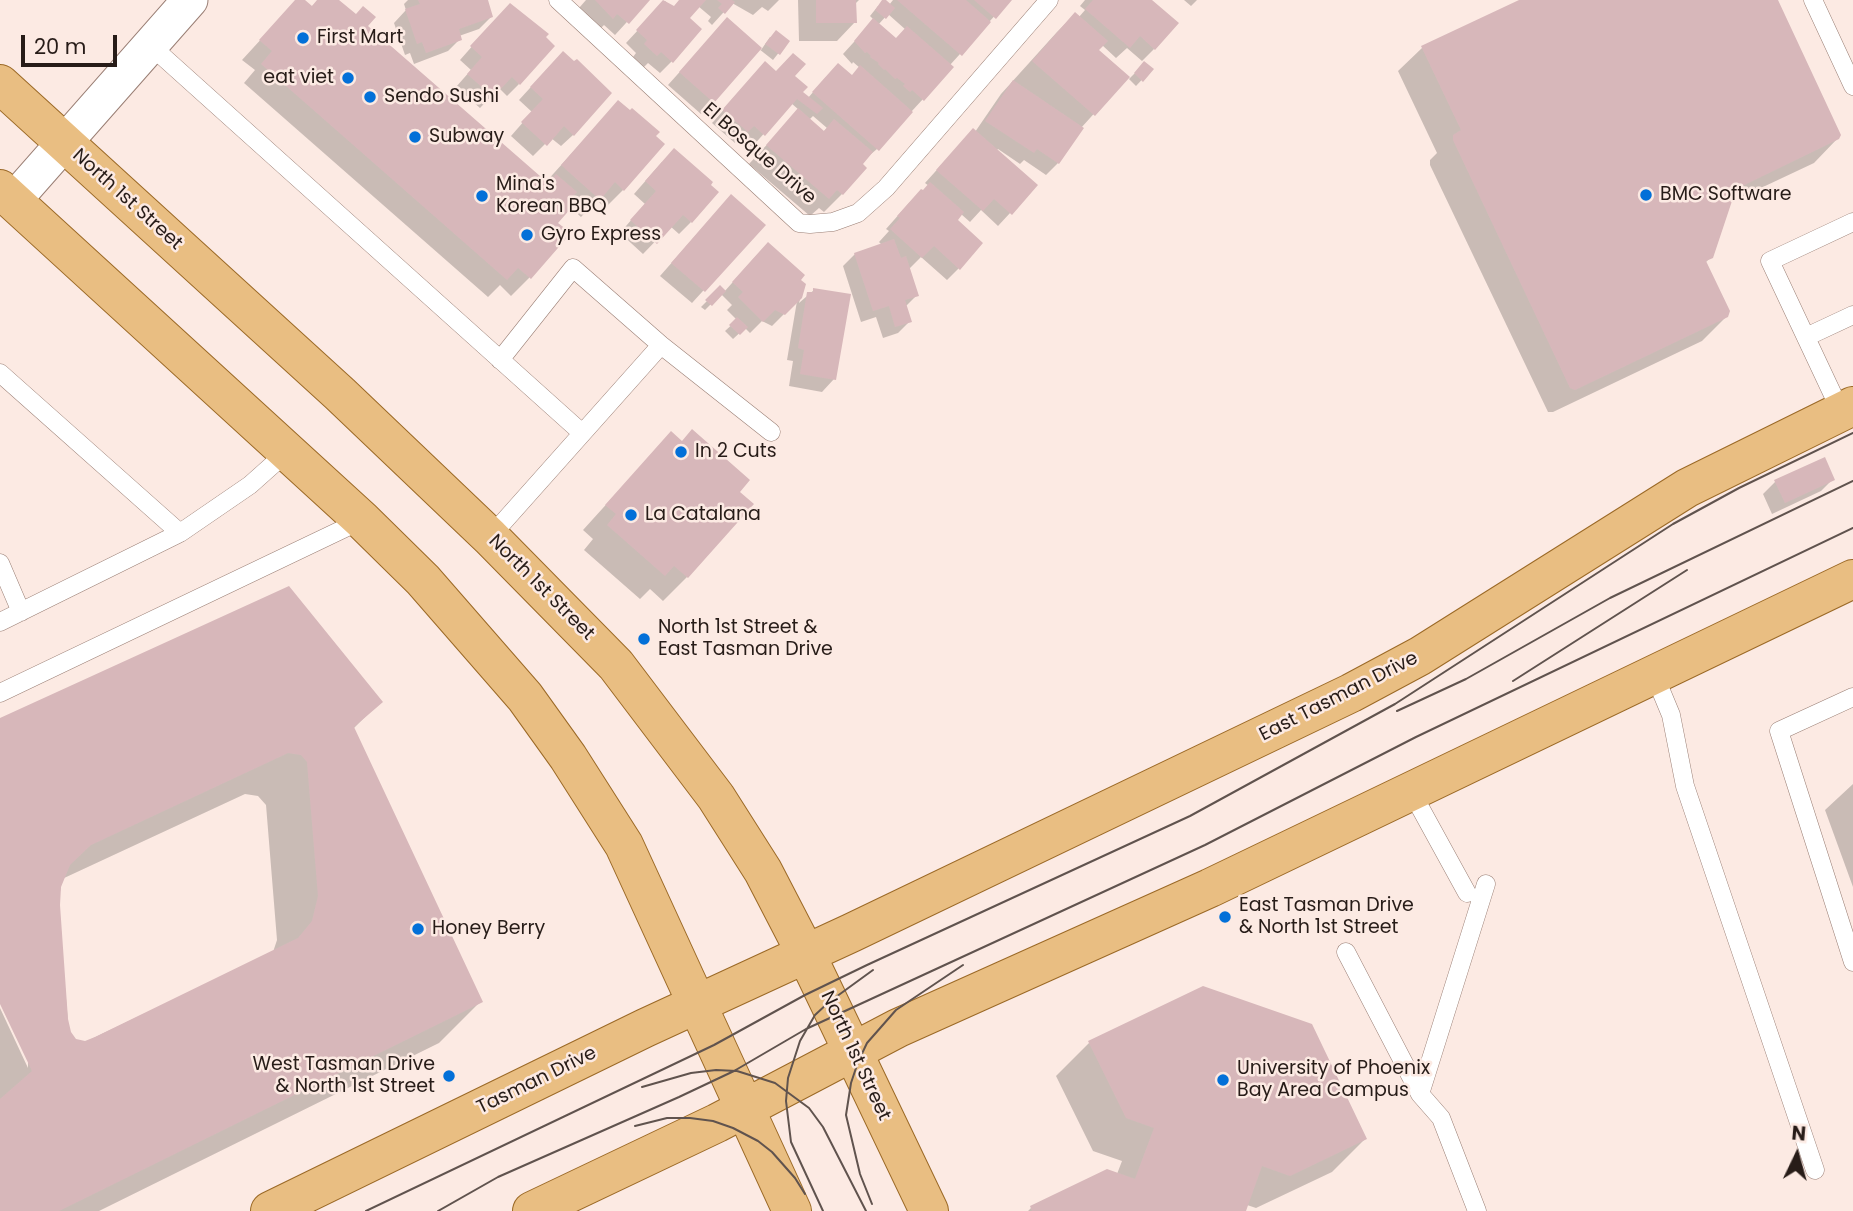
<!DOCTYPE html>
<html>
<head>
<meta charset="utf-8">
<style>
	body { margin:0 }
	#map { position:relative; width:1853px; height:1211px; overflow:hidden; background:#fceae3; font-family:Poppins,sans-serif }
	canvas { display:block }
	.north { position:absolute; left:1762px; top:1120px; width:70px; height:70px; -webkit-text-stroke:5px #fceae3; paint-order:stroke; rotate:5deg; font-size:19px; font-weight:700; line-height:28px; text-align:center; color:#271c18 }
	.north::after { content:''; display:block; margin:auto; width:24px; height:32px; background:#271c18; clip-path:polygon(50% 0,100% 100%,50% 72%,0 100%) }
	.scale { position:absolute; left:21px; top:35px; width:96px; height:32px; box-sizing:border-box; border:4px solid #271c18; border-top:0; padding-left:9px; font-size:21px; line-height:24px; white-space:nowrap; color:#271c18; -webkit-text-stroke:5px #fceae3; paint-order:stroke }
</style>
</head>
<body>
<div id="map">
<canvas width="1853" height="1211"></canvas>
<div class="north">N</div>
<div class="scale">20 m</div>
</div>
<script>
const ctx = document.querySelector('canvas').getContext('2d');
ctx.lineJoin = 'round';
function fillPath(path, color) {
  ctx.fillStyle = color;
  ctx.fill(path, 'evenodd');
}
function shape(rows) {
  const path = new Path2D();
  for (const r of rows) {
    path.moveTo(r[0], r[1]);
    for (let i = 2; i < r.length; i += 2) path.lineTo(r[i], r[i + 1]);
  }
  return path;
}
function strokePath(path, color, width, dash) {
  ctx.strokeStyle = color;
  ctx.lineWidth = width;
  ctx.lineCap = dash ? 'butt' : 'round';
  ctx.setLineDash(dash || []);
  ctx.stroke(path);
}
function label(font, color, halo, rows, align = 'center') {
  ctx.font = font + ' Poppins,sans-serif';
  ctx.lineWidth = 5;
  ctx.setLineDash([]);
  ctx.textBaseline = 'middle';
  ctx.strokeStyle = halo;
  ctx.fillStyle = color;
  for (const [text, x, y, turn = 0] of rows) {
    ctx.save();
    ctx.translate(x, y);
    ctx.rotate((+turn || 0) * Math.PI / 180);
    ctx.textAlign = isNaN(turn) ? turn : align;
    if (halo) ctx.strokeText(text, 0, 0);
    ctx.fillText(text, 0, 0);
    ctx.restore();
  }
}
const shadow = shape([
	[297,0,303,0,311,7,319,0,337,0,545,183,618,102,623,190,605,208,597,200,581,217,570,207,556,223,529,278,511,296,500,285,488,297,244,83,255,70,242,60],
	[408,0,486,0,491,17,479,29,459,36,460,39,448,51,414,64,410,53,405,55,394,23,406,10,404,4],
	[586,0,647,0,615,35,604,25,600,29,579,8],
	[680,0,779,0,768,11,762,7,753,15,732,3,712,25,708,21,711,17,698,6,687,18,672,61,660,73,648,63,644,67,633,57,636,53,626,43,665,1,673,8],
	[798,0,859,0,855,4,855,22,837,41,799,41],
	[893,0,1009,0,950,65,923,99,877,149,864,160,842,194,824,212,819,208,810,216,749,164,799,110,791,103,752,147,741,137,735,143,712,123,753,76,775,73,793,76,796,98,808,98,826,77,851,77,860,68,853,62,852,64,843,54,874,20,870,16,878,6,889,5],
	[888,14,906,30,895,40,878,25],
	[813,116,827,128,823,132,809,120],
	[1085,0,1150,0,1154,49,1142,61,1127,48,1116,58,1102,45,1097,50,1129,79,1145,63,1152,69,1136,86,1127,77,1081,128,1058,163,1046,175,1024,160,1020,164,998,149,996,151,1035,186,998,226,981,210,970,222,961,214,955,220,959,268,947,280,921,257,908,270,917,295,905,307,910,321,898,333,883,338,876,317,861,322,843,266,855,254,882,245,879,242,889,231,886,229,909,203,929,186,925,183,961,143,975,132,1001,94,1057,32,1075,14,1079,17,1085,10,1080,6],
	[1184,0,1197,0,1191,6],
	[1523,0,1775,0,1838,138,1814,163,1729,203,1711,257,1705,263,1727,316,1702,341,1553,412,1548,412,1430,165,1430,160,1437,153,1398,71,1422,48],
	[498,17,519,84,507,96,499,88,480,108,456,87,471,70,460,60],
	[727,19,761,50,770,37,788,41,773,60,759,49,701,114,668,85],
	[574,63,573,135,561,146,551,138,533,156,511,136,532,112,519,100,551,65],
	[662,162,691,222,679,234,670,226,643,254,620,233,645,204,634,194],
	[719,209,763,225,692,303,660,276],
	[756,256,804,285,799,303,814,290,834,379,822,392,789,386,793,361,787,360,797,301,772,326,762,321,750,333,745,328,733,339,725,331,737,320,727,310,732,305,721,294,705,310,701,307,720,288,724,292],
	[671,433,738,492,687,577,663,601,650,589,640,599,584,550,593,539,583,530],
	[1833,479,1821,491,1772,514,1763,494,1775,482],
	[380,702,353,729,481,1001,439,1043,99,1211,0,1211,0,1008,28,1068,28,1059,0,1000,0,720],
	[245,794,258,796,266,805,277,940,273,952,85,1042,75,1040,69,1033,58,905,62,879],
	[1853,784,1853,887,1825,810],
	[1089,1043,1365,1139,1332,1172,1256,1208,1247,1205,1244,1211,1028,1211,1031,1208,1117,1174,1122,1161,1093,1151,1056,1076]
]);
const building = shape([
	[295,0,305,0,312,6,317,0,339,0,356,14,363,6,376,17,368,26,548,183,556,174,577,192,568,201,573,206,558,223,571,233,531,279,518,268,507,280,261,64,272,51,259,40],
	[418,0,488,0,493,17,459,29,462,40,426,53,422,42,417,44,405,9,420,4],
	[595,0,650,0,629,24,617,14,613,19],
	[663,0,674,6,679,0,706,0,690,18,702,29,673,63,661,52,657,56,644,44,647,40,636,30],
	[717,0,732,0,735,2,725,14,718,8,722,4],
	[816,0,856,0,857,23,816,23],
	[882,0,886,0,895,8,886,19,875,10],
	[897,0,966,0,991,22,962,56],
	[974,0,1012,0,996,19],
	[1093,0,1152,0,1179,23,1155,50,1140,36,1130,48,1085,9],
	[1519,0,1778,0,1841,135,1839,139,1730,192,1733,198,1713,258,1706,261,1730,311,1728,317,1575,390,1570,388,1453,140,1453,135,1461,130,1421,46],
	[510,3,549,34,546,37,555,46,520,85,512,77,493,97,467,74,482,57,470,46],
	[1075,12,1108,41,1099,50,1130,77,1095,116,1032,61],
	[727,17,762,48,714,103,679,72],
	[873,18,896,38,907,26,954,67,924,101,912,90,910,92,903,86,905,84,897,78,895,79,885,69,884,70,878,64,879,63,870,57,871,56,867,52,865,53,854,41],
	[776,30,790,41,780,55,765,44],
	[563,51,574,61,577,59,612,93,574,136,564,126,547,146,521,122,543,99,530,87],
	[793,53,806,64,795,76,808,87,803,92,823,108,817,114,797,99,765,136,754,126,748,132,722,110,765,61,776,71],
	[1144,61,1154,69,1143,82,1134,73],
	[838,63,852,75,860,65,913,112,879,151,812,92],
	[1013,80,1084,128,1059,164,1037,149,1034,153,985,121],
	[618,100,630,110,632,108,660,132,656,136,665,144,624,191,615,182,600,200,561,165],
	[798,108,824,131,834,119,873,152,863,164,867,168,843,195,837,190,829,199,766,145],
	[973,128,1038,185,1012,215,994,199,983,211,936,170],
	[674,148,713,182,711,185,719,192,692,223,683,215,657,244,630,220,656,191,645,181],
	[930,182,964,212,958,220,983,243,960,270,934,246,922,258,890,229,900,218,897,216,921,189,923,190],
	[731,194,766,225,705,292,671,263],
	[894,239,901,258,906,256,919,296,905,300,912,322,895,327,889,306,873,311,854,253],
	[768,242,805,275,801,280,806,284,802,298,785,315,775,310,763,322,738,297,743,292,732,282],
	[720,285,726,291,712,306,705,300],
	[813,288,851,294,836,380,800,374,804,350,798,348,807,292,813,292],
	[737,317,748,327,740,335,729,325],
	[692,429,750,480,740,492,754,504,688,578,674,566,665,576,607,525,616,514,605,505,671,431,682,441],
	[1825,457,1835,480,1785,503,1774,480],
	[289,586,383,702,354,727,483,1002,59,1211,0,1211,0,1099,32,1071,0,1004,0,718],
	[288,753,301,755,307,762,318,896,312,921,298,938,95,1037,85,1041,76,1039,71,1032,68,1019,60,905,61,887,70,865,91,845],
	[1203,986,1312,1024,1367,1139,1290,1176,1262,1166,1246,1211,1032,1211,1030,1206,1107,1169,1135,1179,1154,1128,1126,1118,1088,1041]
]);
const lane = shape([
	[558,0,799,223,810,224,833,222,858,213,886,188,1049,0],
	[1813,0,1853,86],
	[150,45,582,433],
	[1806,337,1853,315],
	[500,360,573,268,661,345,771,432],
	[0,373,180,533],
	[1841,412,1770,261,1853,222],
	[490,537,661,345],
	[0,563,21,612],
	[0,622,180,533,250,485,287,452],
	[1654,674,1671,715,1685,786,1815,1170],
	[0,693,362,520],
	[1853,697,1779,731,1853,962],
	[1411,791,1467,893],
	[1346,952,1420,1094],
	[1477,1211,1441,1118,1420,1094,1486,884]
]);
const street = shape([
	[13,201,190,0]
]);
const primary = shape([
	[0,84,340,394,490,537,616,665,716,797,763,871,806,954,929,1211],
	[0,189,362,520,423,580,525,697,568,757,624,845,792,1211],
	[270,1211,645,1028,851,933,1351,693,1420,656,1687,488,1853,406],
	[532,1211,717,1123,898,1028,1210,888,1853,579]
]);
const tram = shape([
	[1513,681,1687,570],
	[1397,711,1466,679,1610,598,1853,481],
	[642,1087,691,1073,716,1070,737,1071,775,1083,809,1108,823,1127,866,1211],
	[635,1126,667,1118,690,1118,713,1121,733,1128,758,1141,772,1152,795,1178,805,1194],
	[872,1204,860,1174,846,1115,851,1083,858,1062,867,1043,896,1010,963,965],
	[366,1211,714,1045,805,995,867,965,1190,816,1395,704,1673,524,1739,488,1853,433],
	[438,1211,498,1177,679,1097,734,1071,806,1029,1205,845,1416,737,1853,528],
	[823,1211,791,1142,786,1101,788,1078,800,1041,815,1015,829,1002,873,970]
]);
const markers = [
	[303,38,7,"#0370d8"],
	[348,78,7,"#0370d8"],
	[370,97,7,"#0370d8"],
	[415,137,7,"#0370d8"],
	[1646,195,7,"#0370d8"],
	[482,196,7,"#0370d8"],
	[527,235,7,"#0370d8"],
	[681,452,7,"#0370d8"],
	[631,515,7,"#0370d8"],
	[644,639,7,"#0370d8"],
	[1225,917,7,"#0370d8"],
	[418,929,7,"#0370d8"],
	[449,1076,7,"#0370d8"],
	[1223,1080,7,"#0370d8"]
];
const poiNames = [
	["First Mart",317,38],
	["eat viet",334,78,"right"],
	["Sendo Sushi",384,97],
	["Subway",429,137],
	["Mina's",496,185],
	["Korean BBQ",496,207],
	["BMC Software",1660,195],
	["Gyro Express",541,235],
	["In 2 Cuts",695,452],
	["La Catalana",645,515],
	["North 1st Street &",658,628],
	["East Tasman Drive",658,650],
	["East Tasman Drive",1239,906],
	["& North 1st Street",1239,928],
	["Honey Berry",432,929],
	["West Tasman Drive",435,1065,"right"],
	["& North 1st Street",435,1087,"right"],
	["University of Phoenix",1237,1069],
	["Bay Area Campus",1237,1091]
];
const streetNames = [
	["El Bosque Drive",759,154,41],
	["North 1st Street",127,200,42],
	["North 1st Street",541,588,45],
	["East Tasman Drive",1339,697,-27],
	["North 1st Street",855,1056,65],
	["Tasman Drive",537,1081,-26]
];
fillPath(shadow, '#0003');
fillPath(building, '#d7b7ba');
strokePath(lane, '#997e74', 19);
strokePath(street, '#997e74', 37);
strokePath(primary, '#9b6926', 40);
strokePath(lane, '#fff', 18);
strokePath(street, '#fff', 35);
strokePath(primary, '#e9be82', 38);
strokePath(tram, '#60534e', 2);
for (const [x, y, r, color] of markers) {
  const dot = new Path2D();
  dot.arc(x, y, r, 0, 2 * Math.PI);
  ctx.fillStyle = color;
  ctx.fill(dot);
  strokePath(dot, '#fceae3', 2.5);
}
label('19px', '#271c18', '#fceae3', poiNames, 'left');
label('19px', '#271c18', '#fceae3', streetNames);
</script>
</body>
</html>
